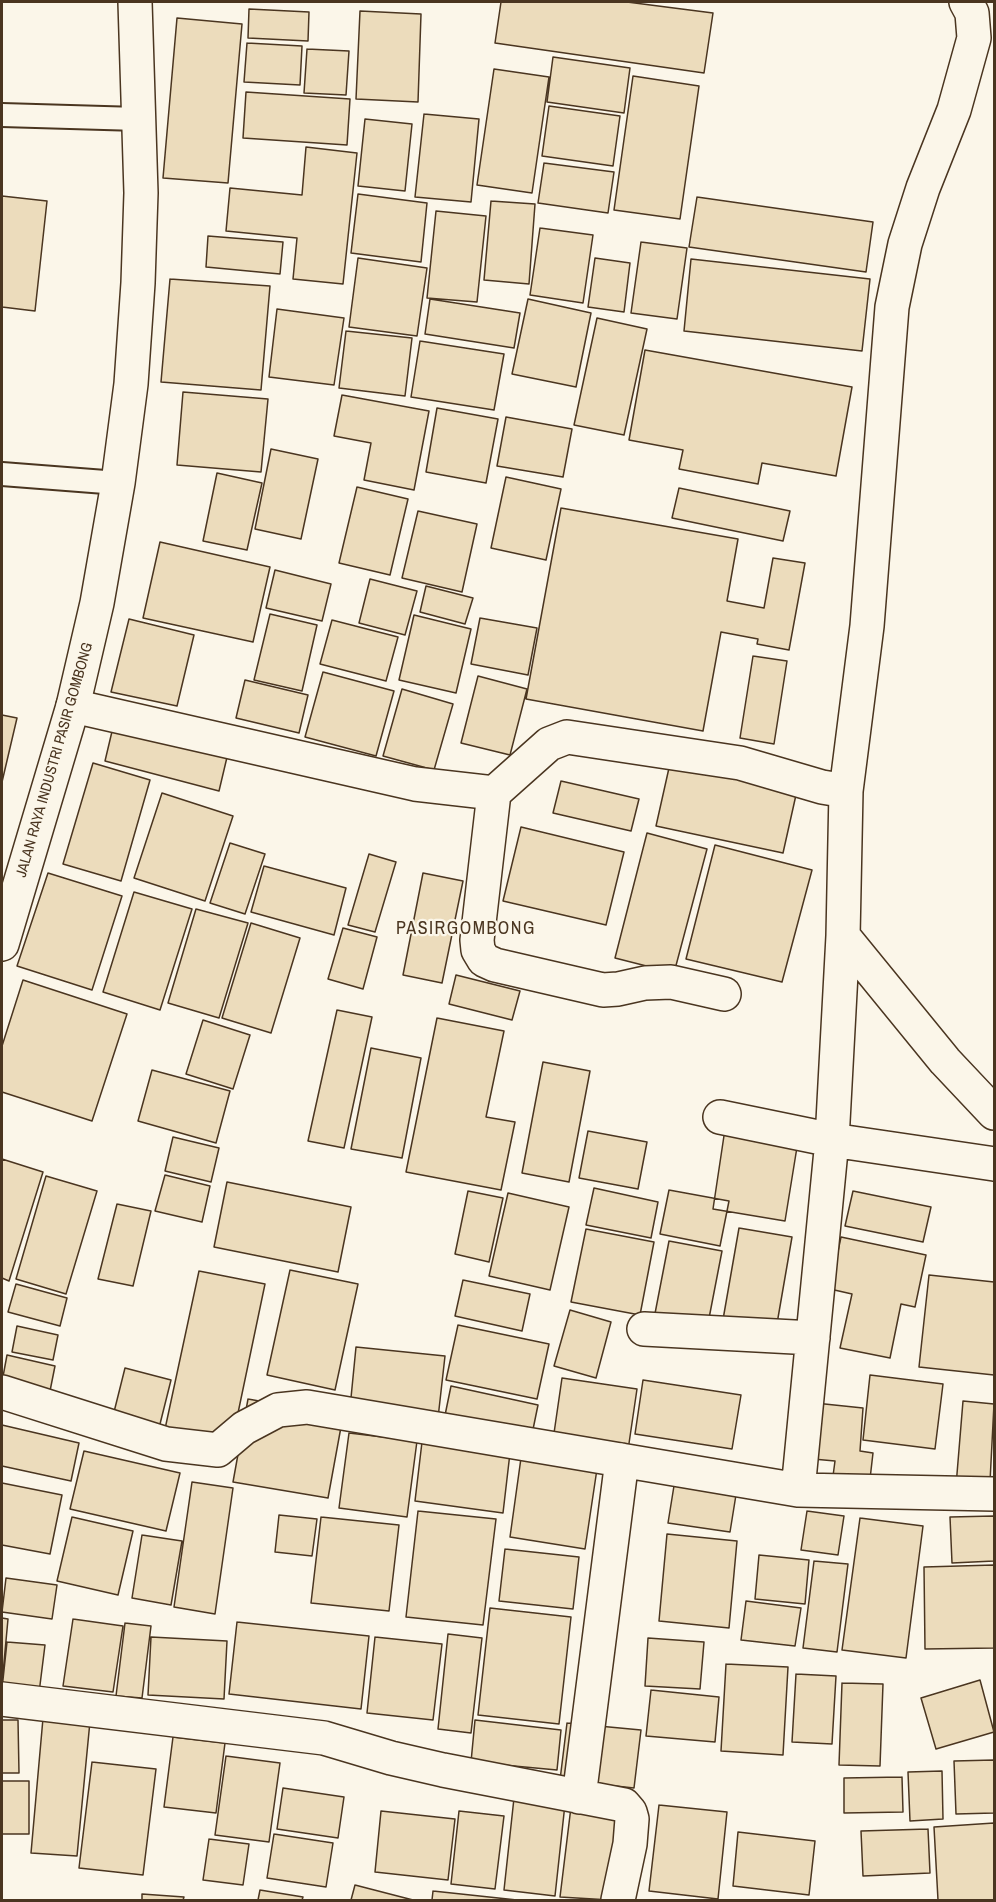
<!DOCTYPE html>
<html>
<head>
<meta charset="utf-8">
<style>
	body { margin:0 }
	#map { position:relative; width:996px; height:1902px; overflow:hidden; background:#fbf6e9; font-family:"Archivo Narrow",sans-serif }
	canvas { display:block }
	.frame { position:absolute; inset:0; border:3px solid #4a3520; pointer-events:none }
</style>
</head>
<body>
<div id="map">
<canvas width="996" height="1902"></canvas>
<div class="frame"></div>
</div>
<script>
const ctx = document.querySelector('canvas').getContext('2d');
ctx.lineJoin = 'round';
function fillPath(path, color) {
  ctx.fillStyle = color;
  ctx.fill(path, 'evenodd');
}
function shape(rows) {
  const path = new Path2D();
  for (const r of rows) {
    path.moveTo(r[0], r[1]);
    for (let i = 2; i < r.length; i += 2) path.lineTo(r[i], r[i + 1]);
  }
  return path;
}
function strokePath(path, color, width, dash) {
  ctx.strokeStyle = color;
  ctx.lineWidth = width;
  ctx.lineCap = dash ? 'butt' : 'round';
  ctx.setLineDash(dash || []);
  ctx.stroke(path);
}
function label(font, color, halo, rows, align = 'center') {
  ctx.font = font + ' "Archivo Narrow",sans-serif';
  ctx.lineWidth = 4.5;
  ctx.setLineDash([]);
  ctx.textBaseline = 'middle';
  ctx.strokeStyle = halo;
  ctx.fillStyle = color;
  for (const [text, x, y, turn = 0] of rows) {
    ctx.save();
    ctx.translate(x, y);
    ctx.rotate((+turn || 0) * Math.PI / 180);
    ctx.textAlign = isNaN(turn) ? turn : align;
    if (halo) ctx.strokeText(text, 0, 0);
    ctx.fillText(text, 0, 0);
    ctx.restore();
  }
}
const building = shape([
	[501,2,627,2,713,13,704,73,495,43,501,2],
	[249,9,309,12,308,41,248,38,249,9],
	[360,11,421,14,418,102,356,99,360,11],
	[177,18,242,24,228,183,163,178,177,18],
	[247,43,302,46,300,85,244,82,247,43],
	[307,49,349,51,346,95,304,93,307,49],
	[553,57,630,68,624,113,547,102,553,57],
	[494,69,549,77,532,193,477,185,494,69],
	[633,76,699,86,680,219,614,210,633,76],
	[246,92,350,99,347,145,243,138,246,92],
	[549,106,620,116,613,166,542,156,549,106],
	[424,114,479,119,471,202,415,197,424,114],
	[365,119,412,124,405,191,358,186,365,119],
	[306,147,357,153,343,284,293,279,297,238,226,231,230,188,302,195,306,147],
	[544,163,614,172,608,213,538,203,544,163],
	[358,194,427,203,421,262,351,253,358,194],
	[2,196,47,201,35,311,2,307,2,196],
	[697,197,873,222,866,272,689,247,697,197],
	[491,201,535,204,529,284,484,280,491,201],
	[436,211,486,216,477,302,427,298,436,211],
	[540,228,593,235,583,303,530,295,540,228],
	[208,236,283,242,280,274,206,267,208,236],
	[641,242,687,248,677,319,631,313,641,242],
	[358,258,427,268,417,336,349,327,358,258],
	[595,258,630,263,624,312,588,307,595,258],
	[691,259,870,279,862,351,684,331,691,259],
	[170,279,270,286,261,390,161,382,170,279],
	[430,299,520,313,514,348,425,334,430,299],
	[528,299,591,313,576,387,512,374,528,299],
	[277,309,344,318,334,385,269,377,277,309],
	[597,318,647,329,624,435,574,425,597,318],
	[346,331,412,338,405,396,339,388,346,331],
	[420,341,504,354,494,410,411,397,420,341],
	[645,350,852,387,836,476,762,463,758,484,679,469,683,450,629,440,645,350],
	[183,392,268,399,261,472,177,465,183,392],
	[342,395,429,411,414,490,364,480,371,443,334,436,342,395],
	[437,408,498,419,486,483,426,472,437,408],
	[506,417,572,429,563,477,497,466,506,417],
	[271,449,318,459,301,539,255,529,271,449],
	[217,473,262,483,247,550,203,541,217,473],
	[506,477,561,489,546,560,491,548,506,477],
	[357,487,408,499,390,575,339,563,357,487],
	[679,488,790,511,783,541,672,518,679,488],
	[561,508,738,539,727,601,764,608,773,558,805,563,789,650,757,644,758,639,721,632,703,731,526,699,561,508],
	[418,511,477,524,462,592,402,578,418,511],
	[160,542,270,567,253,642,143,618,160,542],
	[275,570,331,584,322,621,266,608,275,570],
	[370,579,417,591,405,635,359,623,370,579],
	[426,586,473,598,465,624,420,612,426,586],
	[270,614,317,625,302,691,254,680,270,614],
	[414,615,471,629,456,693,399,680,414,615],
	[480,618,537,628,528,675,471,664,480,618],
	[129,619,194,635,177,706,111,692,129,619],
	[332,620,398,637,386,681,320,664,332,620],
	[753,656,787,661,774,744,740,738,753,656],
	[323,672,394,691,376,756,305,737,323,672],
	[478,676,527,689,510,755,461,743,478,676],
	[245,680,308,695,299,733,236,718,245,680],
	[402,689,453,704,434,770,383,756,402,689],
	[2,715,17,718,2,782,2,715],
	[114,723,228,753,219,791,105,761,114,723],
	[671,759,798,786,783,853,656,826,671,759],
	[93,763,150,780,121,881,63,864,93,763],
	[561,781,639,799,631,831,553,813,561,781],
	[162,793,233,816,205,901,134,878,162,793],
	[521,827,624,852,606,925,503,901,521,827],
	[647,833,707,849,674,973,615,958,647,833],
	[230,843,265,854,245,914,210,903,230,843],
	[715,845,812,870,782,982,686,959,715,845],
	[369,854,396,862,375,932,348,925,369,854],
	[264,866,346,888,334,935,251,912,264,866],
	[48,873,122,896,92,990,17,966,48,873],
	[423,873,463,881,442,983,403,975,423,873],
	[134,892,192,909,160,1010,103,992,134,892],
	[196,909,248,923,219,1018,168,1003,196,909],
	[251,923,300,938,271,1033,222,1018,251,923],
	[343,928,377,937,363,989,328,979,343,928],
	[456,975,520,991,512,1020,449,1004,456,975],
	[23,980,127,1014,92,1121,2,1092,2,1046,23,980],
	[337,1010,372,1017,344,1148,308,1141,337,1010],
	[437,1018,504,1031,486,1117,515,1122,501,1190,406,1172,437,1018],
	[203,1020,250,1035,233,1089,186,1074,203,1020],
	[371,1048,421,1058,402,1158,351,1149,371,1048],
	[543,1062,590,1071,569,1182,522,1173,543,1062],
	[152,1070,230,1091,216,1143,138,1121,152,1070],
	[725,1129,798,1141,785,1221,713,1209,725,1129],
	[588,1131,647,1142,638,1189,579,1178,588,1131],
	[173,1137,219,1148,211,1182,165,1171,173,1137],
	[2,1159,43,1172,9,1281,2,1278,2,1159],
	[165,1175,210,1186,202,1222,155,1211,165,1175],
	[46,1176,97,1191,66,1294,16,1279,46,1176],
	[227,1182,351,1207,338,1272,214,1247,227,1182],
	[594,1188,658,1202,651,1238,586,1225,594,1188],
	[669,1190,729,1201,720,1246,660,1234,669,1190],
	[468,1191,503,1198,489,1262,455,1254,468,1191],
	[853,1191,931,1207,923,1242,845,1226,853,1191],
	[508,1193,569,1207,550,1290,489,1276,508,1193],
	[117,1204,151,1211,133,1286,98,1279,117,1204],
	[739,1228,792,1237,774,1341,721,1331,739,1228],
	[586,1229,654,1242,640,1315,571,1302,586,1229],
	[841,1237,926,1255,915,1307,901,1304,890,1358,840,1348,852,1294,830,1289,841,1237],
	[669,1241,722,1251,705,1339,652,1329,669,1241],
	[290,1270,358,1284,335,1390,267,1375,290,1270],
	[199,1271,265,1284,229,1456,162,1443,199,1271],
	[929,1275,994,1282,994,1375,919,1367,929,1275],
	[463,1280,530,1294,522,1331,455,1316,463,1280],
	[16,1284,67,1298,60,1326,8,1312,16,1284],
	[570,1310,611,1322,596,1378,554,1366,570,1310],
	[458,1325,549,1344,537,1399,446,1380,458,1325],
	[17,1326,58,1335,53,1360,12,1352,17,1326],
	[356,1347,445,1356,437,1427,349,1418,356,1347],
	[7,1355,55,1366,49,1396,2,1382,7,1355],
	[125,1368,171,1380,156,1440,110,1428,125,1368],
	[870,1375,943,1384,935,1449,863,1440,870,1375],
	[562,1378,637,1389,627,1457,552,1447,562,1378],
	[643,1380,741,1395,732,1449,635,1434,643,1380],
	[451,1386,538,1405,530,1444,443,1425,451,1386],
	[248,1399,343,1416,328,1498,233,1482,248,1399],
	[796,1401,863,1408,860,1451,873,1453,870,1479,833,1476,835,1461,791,1457,796,1401],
	[963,1401,994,1404,989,1501,955,1498,963,1401],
	[2,1425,79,1443,71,1481,2,1466,2,1425],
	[349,1433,417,1441,407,1517,339,1508,349,1433],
	[422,1442,510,1453,503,1513,415,1501,422,1442],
	[84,1451,180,1473,166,1531,70,1509,84,1451],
	[521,1458,597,1469,585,1549,510,1537,521,1458],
	[678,1461,740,1470,730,1532,668,1523,678,1461],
	[192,1482,233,1488,215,1614,174,1607,192,1482],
	[2,1483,62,1495,50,1554,2,1545,2,1483],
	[418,1511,496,1519,483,1625,406,1617,418,1511],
	[807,1511,844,1516,838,1555,801,1550,807,1511],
	[279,1515,317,1519,312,1556,275,1552,279,1515],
	[994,1516,994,1561,952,1563,950,1517,994,1516],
	[72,1517,133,1531,118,1595,57,1581,72,1517],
	[321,1517,399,1525,389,1611,311,1603,321,1517],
	[860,1518,923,1526,906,1658,842,1650,860,1518],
	[667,1534,737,1541,729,1628,659,1621,667,1534],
	[142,1535,182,1541,171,1605,132,1598,142,1535],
	[505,1549,579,1557,573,1609,499,1601,505,1549],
	[759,1555,809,1560,805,1604,755,1599,759,1555],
	[814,1561,848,1564,837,1652,803,1648,814,1561],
	[994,1565,994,1648,925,1649,924,1567,994,1565],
	[6,1578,57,1585,52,1619,2,1612,6,1578],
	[746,1601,801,1608,795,1646,741,1640,746,1601],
	[490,1608,571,1617,559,1724,478,1715,490,1608],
	[2,1618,8,1619,2,1684,2,1618],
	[73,1619,123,1626,113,1692,63,1686,73,1619],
	[237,1622,369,1636,361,1709,229,1694,237,1622],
	[125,1623,151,1626,142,1698,116,1696,125,1623],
	[448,1634,482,1638,471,1733,438,1729,448,1634],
	[151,1637,227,1641,224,1699,148,1695,151,1637],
	[375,1637,442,1644,433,1720,367,1713,375,1637],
	[648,1638,704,1642,700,1689,645,1686,648,1638],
	[7,1642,45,1645,39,1693,2,1689,7,1642],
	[726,1664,788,1667,783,1755,721,1751,726,1664],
	[796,1674,836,1676,832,1744,792,1742,796,1674],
	[980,1680,994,1732,936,1749,921,1698,980,1680],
	[842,1683,883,1684,880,1766,839,1765,842,1683],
	[651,1690,719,1697,715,1742,646,1736,651,1690],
	[44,1707,91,1711,77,1856,31,1853,44,1707],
	[2,1720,18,1720,19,1773,2,1773,2,1720],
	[475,1720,561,1730,557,1770,471,1762,475,1720],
	[567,1723,641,1730,634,1788,560,1780,567,1723],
	[173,1737,225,1743,216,1813,164,1807,173,1737],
	[226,1756,280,1763,269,1842,215,1835,226,1756],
	[994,1760,994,1813,956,1814,954,1761,994,1760],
	[92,1762,156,1769,143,1875,79,1868,92,1762],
	[942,1771,943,1819,910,1821,908,1772,942,1771],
	[902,1777,903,1812,844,1813,844,1778,902,1777],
	[2,1781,29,1781,29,1834,2,1834,2,1781],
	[283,1788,344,1797,338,1838,277,1829,283,1788],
	[514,1798,565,1804,555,1896,504,1890,514,1798],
	[659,1805,727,1812,718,1899,649,1891,659,1805],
	[571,1807,621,1813,610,1900,560,1897,571,1807],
	[381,1811,455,1819,448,1880,375,1872,381,1811],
	[459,1811,504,1816,495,1889,451,1884,459,1811],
	[994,1823,994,1900,938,1900,934,1827,994,1823],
	[928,1829,930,1873,863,1876,861,1831,928,1829],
	[738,1832,815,1841,809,1895,733,1886,738,1832],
	[274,1834,333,1843,326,1887,267,1878,274,1834],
	[209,1839,249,1844,243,1885,203,1880,209,1839],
	[355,1885,413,1900,351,1900,355,1885],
	[260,1890,303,1897,302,1900,258,1900,260,1890],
	[433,1891,517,1900,432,1900,433,1891],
	[142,1894,184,1897,183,1900,142,1900,142,1894]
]);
const service = shape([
	[2,115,138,119],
	[2,474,118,483]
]);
const minor = shape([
	[966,2,972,13,974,38,954,110,923,188,905,244,892,307,867,626,846,791,843,936,832,1140,798,1490,994,1494],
	[73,706,415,784,494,793,549,744,567,737,740,763,822,787,846,791],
	[494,793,477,940,478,950,484,960,495,965,603,990,618,989,645,983,671,982,724,994],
	[843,936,945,1061,994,1113],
	[720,1117,832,1140,994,1164],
	[644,1329,813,1338],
	[2,1392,166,1444,218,1450,244,1428,278,1410,307,1407,798,1490],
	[2,1699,324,1738,391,1758,443,1770,624,1805,630,1812,632,1819,630,1844,618,1900],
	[579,1797,622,1460]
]);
const secondary = shape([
	[2,944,73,706,97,603,118,483,131,384,138,283,141,193,135,2]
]);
const streetNames = [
	["JALAN RAYA INDUSTRI PASIR GOMBONG",55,760,-74]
];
const quarterNames = [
	["PASIRGOMBONG",466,929]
];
fillPath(building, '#ecdcbc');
strokePath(building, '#4a3520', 1.5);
strokePath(service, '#4a3520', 26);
strokePath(minor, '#4a3520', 36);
strokePath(secondary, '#4a3520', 36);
strokePath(service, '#fbf6e9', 22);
strokePath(minor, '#fbf6e9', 33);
strokePath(secondary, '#fbf6e9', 33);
label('15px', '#4a3520', '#fbf6e9', streetNames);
ctx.letterSpacing = '1.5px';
label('18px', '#4a3520', '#fbf6e9', quarterNames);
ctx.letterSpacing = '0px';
</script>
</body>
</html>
